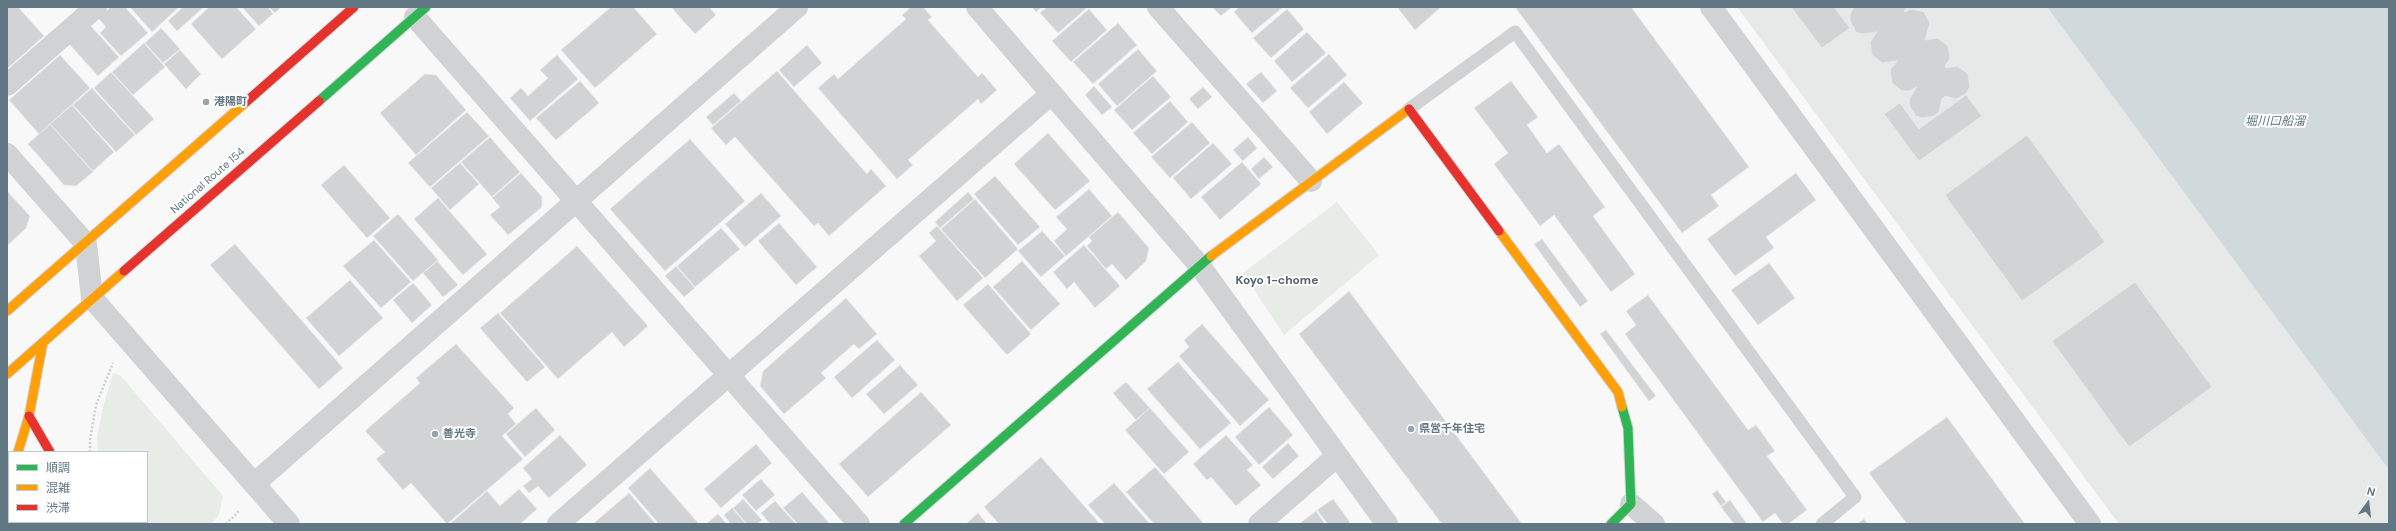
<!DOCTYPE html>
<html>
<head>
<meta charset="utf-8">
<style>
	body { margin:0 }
	#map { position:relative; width:2396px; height:531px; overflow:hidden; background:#f8f8f8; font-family:"DM Sans","Noto Sans JP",sans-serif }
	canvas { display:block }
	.frame { position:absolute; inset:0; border:8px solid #627784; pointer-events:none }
	.legend { position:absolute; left:8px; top:451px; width:140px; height:72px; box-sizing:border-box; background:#fff; border:1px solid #c0c9ce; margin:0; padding:5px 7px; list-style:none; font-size:12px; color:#627784 }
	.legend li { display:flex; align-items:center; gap:8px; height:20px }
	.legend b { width:20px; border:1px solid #c0c9ce }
	.north { position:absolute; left:2348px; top:483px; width:40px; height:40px; -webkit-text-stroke:3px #fff; paint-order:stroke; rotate:15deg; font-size:11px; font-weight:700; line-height:16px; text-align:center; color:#627784 }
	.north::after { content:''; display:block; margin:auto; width:14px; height:18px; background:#627784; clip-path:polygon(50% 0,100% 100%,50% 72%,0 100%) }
</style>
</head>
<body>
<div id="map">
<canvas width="2396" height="531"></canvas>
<div class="frame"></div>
<ul class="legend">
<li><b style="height:5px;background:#30b455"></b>順調</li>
<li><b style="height:5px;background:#ff9f0a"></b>混雑</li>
<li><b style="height:5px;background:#e5322d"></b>渋滞</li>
</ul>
<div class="north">N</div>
</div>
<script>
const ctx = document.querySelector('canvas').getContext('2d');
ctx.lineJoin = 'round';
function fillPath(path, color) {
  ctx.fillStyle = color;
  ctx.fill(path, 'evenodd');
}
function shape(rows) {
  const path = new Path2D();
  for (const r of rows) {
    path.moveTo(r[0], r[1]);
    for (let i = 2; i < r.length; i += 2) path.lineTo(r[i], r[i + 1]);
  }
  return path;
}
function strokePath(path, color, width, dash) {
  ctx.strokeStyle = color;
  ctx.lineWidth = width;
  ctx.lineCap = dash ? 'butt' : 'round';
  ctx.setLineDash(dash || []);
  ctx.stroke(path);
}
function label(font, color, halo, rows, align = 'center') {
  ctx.font = font + ' "DM Sans","Noto Sans JP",sans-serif';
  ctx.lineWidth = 4;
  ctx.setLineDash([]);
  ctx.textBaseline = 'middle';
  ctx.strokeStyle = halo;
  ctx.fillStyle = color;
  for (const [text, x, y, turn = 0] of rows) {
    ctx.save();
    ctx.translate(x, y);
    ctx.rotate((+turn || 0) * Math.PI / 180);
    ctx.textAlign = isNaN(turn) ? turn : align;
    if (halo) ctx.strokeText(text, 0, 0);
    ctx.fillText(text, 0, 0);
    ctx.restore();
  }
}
const built = shape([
	[1737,7,2047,7,2389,470,2389,524,2119,524]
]);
const green = shape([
	[1337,202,1379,255,1284,335,1243,273],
	[113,373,120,375,223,496,219,515,211,524,110,524,109,522,147,522,147,452,98,452,97,437,103,407]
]);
const water = shape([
	[2047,7,2389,7,2389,470]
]);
const building = shape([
	[7,7,18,7,44,36,7,69,7,7],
	[111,7,125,7,148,33,121,56,100,33,106,27,98,18,111,7],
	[130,7,177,7,178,8,152,32,130,7],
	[183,7,204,7,177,31,168,21,183,7],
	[209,7,236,7,256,29,222,59,191,24,209,7],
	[242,7,268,7,273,14,259,26,242,7],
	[269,7,281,7,275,13,269,7],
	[611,7,633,7,657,34,595,88,561,50,611,7],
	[671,7,709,7,716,15,695,34,671,7],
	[911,7,923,7,932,17,928,20,978,77,982,73,997,90,981,104,978,99,908,160,913,165,897,179,818,88,834,74,838,79,906,19,902,15,911,7],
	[1032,7,1042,7,1036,12,1032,7],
	[1047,7,1088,7,1058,33,1040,13,1047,7],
	[1212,7,1232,7,1221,16,1212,7],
	[1239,7,1283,7,1252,33,1234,12,1239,7],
	[1397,7,1441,7,1415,30,1397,7],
	[1515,7,1631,7,1749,167,1711,195,1719,206,1682,233,1515,7],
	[1791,7,1834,7,1850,28,1822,48,1791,7],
	[1854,7,1907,7,1904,11,1905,12,1911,9,1924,12,1930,23,1925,40,1938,38,1948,46,1950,58,1945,66,1946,68,1957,66,1968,74,1970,86,1967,93,1956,99,1945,96,1942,99,1939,112,1934,116,1922,118,1916,116,1909,105,1910,98,1917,87,1909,91,1902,91,1892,83,1890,70,1897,61,1882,63,1872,55,1870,42,1877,32,1862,34,1856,32,1850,21,1850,14,1854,7],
	[1089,9,1107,30,1071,62,1052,41,1089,9],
	[1287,9,1304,29,1271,58,1253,38,1287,9],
	[1118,23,1137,45,1093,84,1073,62,1118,23],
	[90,25,119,57,98,76,69,44,90,25],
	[161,28,180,49,163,63,145,43,161,28],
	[1307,32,1326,53,1292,82,1274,61,1307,32],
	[144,43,165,67,133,95,112,72,144,43],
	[807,45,822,63,794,87,779,70,807,45],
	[1138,49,1157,71,1117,106,1098,84,1138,49],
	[180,50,201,74,186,89,164,64,180,50],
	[1329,54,1347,75,1308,108,1290,88,1329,54],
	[60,55,90,88,39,134,9,100,60,55],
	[557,55,578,79,530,121,510,98,521,88,528,96,548,78,540,70,557,55],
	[777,71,867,174,871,169,886,186,829,236,818,223,814,226,735,137,726,145,711,128,777,71],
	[111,72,154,119,136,135,94,88,111,72],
	[1261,72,1277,91,1263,103,1246,84,1261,72],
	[425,74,436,75,466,110,416,155,380,113,425,74],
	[1153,76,1171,97,1132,130,1114,110,1153,76],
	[580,81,599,103,556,140,536,118,580,81],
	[1511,81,1538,117,1527,125,1547,153,1559,144,1605,207,1593,216,1635,274,1611,292,1554,215,1540,226,1494,164,1508,153,1474,108,1511,81],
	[1344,82,1363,103,1327,134,1309,112,1344,82],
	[1094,86,1112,107,1102,115,1085,95,1094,86],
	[1203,87,1212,97,1198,109,1189,99,1203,87],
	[92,88,135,135,116,152,73,105,92,88],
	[734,93,741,101,713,125,706,117,734,93],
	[1966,95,1982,116,1919,161,1884,114,1900,103,1919,129,1966,95],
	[1170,101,1188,122,1152,154,1133,133,1170,101],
	[72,105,114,152,93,171,50,124,72,105],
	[467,112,489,136,430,187,408,163,467,112],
	[1192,122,1210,143,1170,178,1151,157,1192,122],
	[50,124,93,172,76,186,64,185,28,144,50,124],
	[1048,133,1090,181,1055,210,1014,164,1048,133],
	[2027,135,2105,242,2022,301,1945,195,2027,135],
	[490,137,520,172,492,197,461,162,490,137],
	[1248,137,1257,148,1243,161,1233,150,1248,137],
	[690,139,745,201,665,271,610,209,690,139],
	[1213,143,1232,164,1191,199,1173,178,1213,143],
	[1264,157,1273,167,1259,179,1251,169,1264,157],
	[1242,162,1261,184,1220,220,1201,197,1242,162],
	[460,163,479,184,450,210,431,188,460,163],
	[344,165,390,218,367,238,321,185,344,165],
	[521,173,542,197,542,207,508,235,490,215,500,207,492,198,521,173],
	[1796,173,1816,200,1766,237,1774,248,1735,276,1707,239,1796,173],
	[995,176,1040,227,1018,245,974,194,995,176],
	[1089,189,1112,216,1066,256,1054,241,1067,229,1056,217,1089,189],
	[7,191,30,216,26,228,7,246,7,191],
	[968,192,974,199,940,228,935,222,968,192],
	[761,193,781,216,745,247,725,224,761,193],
	[438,198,487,254,463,275,414,219,438,198],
	[975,199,1018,249,985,278,941,229,975,199],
	[1118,212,1149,248,1146,261,1126,280,1112,264,1106,269,1087,246,1092,241,1089,237,1118,212],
	[398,214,438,260,413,281,373,236,398,214],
	[779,223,817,267,796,285,758,241,779,223],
	[937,226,983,278,957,301,919,256,936,241,929,233,937,226],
	[721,228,740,249,695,287,677,266,721,228],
	[1042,231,1065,256,1041,277,1018,251,1042,231],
	[1542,239,1588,301,1580,307,1534,244,1542,239],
	[374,240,411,282,381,308,343,266,374,240],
	[235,244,343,368,319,389,210,265,235,244],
	[1084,245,1120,286,1095,308,1074,282,1067,289,1053,272,1084,245],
	[577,246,648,326,624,347,612,332,558,379,500,313,577,246],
	[437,261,458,285,443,297,423,273,437,261],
	[1022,261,1060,304,1031,330,993,287,1022,261],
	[1769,263,1795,298,1758,325,1731,290,1769,263],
	[676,266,695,288,684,297,665,276,676,266],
	[350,280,383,318,339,356,306,318,350,280],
	[2135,282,2212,387,2129,447,2052,341,2135,282],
	[413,283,432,305,412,323,393,300,413,283],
	[988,284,1031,334,1007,355,963,305,988,284],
	[1349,291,1522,524,1442,524,1299,334,1349,291],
	[1648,295,1748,430,1756,425,1775,451,1767,456,1807,510,1788,524,1783,524,1775,513,1763,522,1625,334,1636,325,1626,311,1648,295],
	[846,298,877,334,859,349,854,344,821,373,826,378,784,414,760,386,763,371,846,298],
	[498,313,545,367,527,382,480,328,498,313],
	[1202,324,1269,400,1240,426,1179,356,1189,347,1184,340,1202,324],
	[1606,330,1656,396,1649,401,1600,334,1606,330],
	[877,340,895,360,852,398,834,377,877,340],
	[456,344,514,408,508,414,516,424,502,436,523,459,447,524,411,483,403,490,376,459,385,452,365,431,420,383,416,378,456,344],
	[1178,362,1231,423,1200,449,1147,389,1178,362],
	[900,365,918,385,884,414,866,394,900,365],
	[1126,382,1150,408,1136,420,1113,393,1126,382],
	[921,392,951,425,868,497,839,464,921,392],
	[1269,407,1293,435,1259,465,1235,437,1269,407],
	[536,408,555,430,525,457,506,434,536,408],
	[1150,408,1189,452,1164,474,1125,430,1150,408],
	[1947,417,2025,524,1907,524,1869,473,1947,417],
	[560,435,587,465,549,498,538,486,529,493,523,486,532,479,523,468,560,435],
	[1226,435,1253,465,1247,470,1261,485,1236,506,1211,477,1207,480,1193,464,1226,435],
	[1288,443,1299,456,1273,479,1262,467,1288,443],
	[756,444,772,463,721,508,704,489,756,444],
	[1041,457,1100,524,999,524,984,507,1041,457],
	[1155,467,1204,524,1154,524,1126,492,1155,467],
	[650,468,699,524,659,524,628,488,650,468],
	[761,479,775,495,756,511,742,495,761,479],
	[1114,483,1150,524,1105,524,1088,505,1114,483],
	[519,489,537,509,520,524,450,524,487,491,500,506,519,489],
	[1717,490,1726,502,1721,506,1712,494,1717,490],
	[802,492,830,524,798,524,783,508,802,492],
	[629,493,656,524,593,524,629,493],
	[743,499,762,520,757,524,747,524,733,508,743,499],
	[1333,499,1350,522,1347,524,1328,524,1317,510,1333,499],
	[1730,500,1747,524,1734,524,1721,507,1730,500],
	[775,501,796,524,770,524,761,513,775,501],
	[732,508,746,524,731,524,724,515,732,508],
	[1316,511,1325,524,1299,524,1316,511],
	[978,513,987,524,966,524,978,513],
	[718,514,727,524,706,524,718,514],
	[1864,519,1868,524,1857,524,1864,519]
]);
const path = shape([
	[90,452,90,440,96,405,113,363],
	[102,522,103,524],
	[226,524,240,510]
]);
const lane = shape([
	[1409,109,1515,32,1855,497,1822,524]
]);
const street = shape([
	[977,7,1199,265,1387,524],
	[1158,7,1311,181],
	[1711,7,2090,524],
	[415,17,859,524],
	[7,85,96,7],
	[7,154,86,244,92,298,289,524],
	[254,484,797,7],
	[1631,504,1654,524],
	[558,524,1051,94],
	[1259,524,1337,456]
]);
const fast = shape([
	[319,101,426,7],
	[25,522,25,524],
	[69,522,70,524],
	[904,524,1211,256],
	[1611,524,1631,504,1628,428,1622,407]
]);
const slow = shape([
	[1499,231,1618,392,1622,407],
	[1211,256,1409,109],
	[7,311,246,102],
	[7,374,124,271],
	[18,452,29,416,43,342]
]);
const jam = shape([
	[246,102,354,7],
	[1409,109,1499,231],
	[124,271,319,101],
	[29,416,50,452]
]);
const markers = [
	[206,102,4,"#96a4ad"],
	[1411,429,4,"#96a4ad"],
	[435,434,4,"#96a4ad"]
];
const poiNames = [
	["港陽町",214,102],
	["県営千年住宅",1419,429],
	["善光寺",443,434]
];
const streetNames = [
	["National Route 154",208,181,-41]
];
const waterNames = [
	["堀川口船溜",2275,122]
];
const neighbourhoodNames = [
	["Koyo 1-chome",1277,281]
];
fillPath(built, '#e7e9e9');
fillPath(green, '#e8ece6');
fillPath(water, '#d0d9dc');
fillPath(building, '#d2d3d4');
strokePath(building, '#e8e8e8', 1);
strokePath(fast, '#d5d6d7', 11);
strokePath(slow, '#d5d6d7', 11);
strokePath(jam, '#d5d6d7', 11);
strokePath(path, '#cecfd0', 2.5, [2, 2]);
strokePath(lane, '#d1d2d3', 13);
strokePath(street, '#d1d2d3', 22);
strokePath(fast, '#30b455', 9);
strokePath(slow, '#ff9f0a', 9);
strokePath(jam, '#e5322d', 9);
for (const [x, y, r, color] of markers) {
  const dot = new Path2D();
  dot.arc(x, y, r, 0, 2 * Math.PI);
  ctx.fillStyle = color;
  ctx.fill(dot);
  strokePath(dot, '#fff', 1.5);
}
label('bold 11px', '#627784', '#fff', poiNames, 'left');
label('11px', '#627784', '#fff', streetNames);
label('italic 12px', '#5d767e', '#fff', waterNames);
label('bold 12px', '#54646f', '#fff', neighbourhoodNames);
</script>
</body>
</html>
